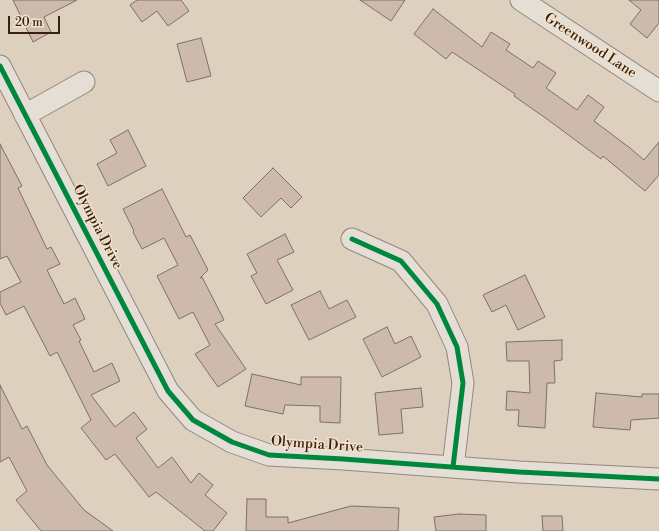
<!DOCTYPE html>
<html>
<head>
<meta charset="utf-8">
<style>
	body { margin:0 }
	#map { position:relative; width:659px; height:531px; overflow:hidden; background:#ddd0be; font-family:"Libre Bodoni",serif }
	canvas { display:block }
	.scale { position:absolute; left:8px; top:16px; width:52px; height:18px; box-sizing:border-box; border:2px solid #39200f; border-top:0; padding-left:5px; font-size:12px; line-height:14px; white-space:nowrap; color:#39200f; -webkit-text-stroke:3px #f1e2cc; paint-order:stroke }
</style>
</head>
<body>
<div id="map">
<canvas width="659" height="531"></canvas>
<div class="scale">20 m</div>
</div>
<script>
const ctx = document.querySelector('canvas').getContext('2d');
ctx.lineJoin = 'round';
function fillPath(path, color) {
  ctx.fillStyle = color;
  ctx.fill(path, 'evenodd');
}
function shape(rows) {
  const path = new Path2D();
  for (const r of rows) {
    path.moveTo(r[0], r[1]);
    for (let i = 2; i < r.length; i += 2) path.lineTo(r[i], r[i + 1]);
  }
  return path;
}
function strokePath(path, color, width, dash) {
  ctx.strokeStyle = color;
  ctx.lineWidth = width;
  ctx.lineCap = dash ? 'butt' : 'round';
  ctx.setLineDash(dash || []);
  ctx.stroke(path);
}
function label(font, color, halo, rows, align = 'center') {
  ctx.font = font + ' "Libre Bodoni",serif';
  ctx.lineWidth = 3;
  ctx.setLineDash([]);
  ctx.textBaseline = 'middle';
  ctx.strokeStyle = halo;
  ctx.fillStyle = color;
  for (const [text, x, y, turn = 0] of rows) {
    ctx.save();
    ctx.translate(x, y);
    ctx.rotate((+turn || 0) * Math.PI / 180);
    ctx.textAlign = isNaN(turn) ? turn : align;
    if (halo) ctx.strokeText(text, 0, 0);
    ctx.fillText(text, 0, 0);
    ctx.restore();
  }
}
const building = shape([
	[13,0,77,0,44,17,51,32,33,42,13,0],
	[137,0,181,0,189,11,168,26,157,11,142,22,130,5,137,0],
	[360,0,405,0,391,21,360,0],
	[629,0,659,0,659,23,647,38,630,24,641,10,629,0],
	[433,9,482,47,491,32,510,44,506,50,533,68,538,61,556,73,546,88,577,110,588,95,604,107,594,121,630,148,644,160,659,142,659,175,645,191,603,156,601,159,547,119,514,96,515,94,452,52,446,59,414,34,433,9],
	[201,38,211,76,187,82,177,44,201,38],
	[128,130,146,166,108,186,97,164,117,153,110,140,128,130],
	[0,144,22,186,18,188,47,249,51,247,60,264,47,270,64,304,75,298,85,319,73,325,81,340,79,341,94,372,112,363,120,381,91,395,115,427,134,412,147,429,136,438,158,468,172,457,191,483,199,473,213,485,205,495,227,513,213,531,205,531,156,492,149,497,115,454,106,460,81,428,91,420,57,352,50,356,24,306,6,315,0,303,0,292,21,282,7,256,0,259,0,144],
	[273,168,302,197,291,208,281,198,261,217,243,198,273,168],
	[162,189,186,237,190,235,208,270,200,278,202,277,224,320,215,324,246,369,218,387,195,354,210,345,193,312,179,319,157,276,178,265,164,238,142,249,133,232,134,231,123,209,162,189],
	[285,234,294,252,277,260,293,290,266,304,251,276,257,273,247,254,285,234],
	[525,275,545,317,518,330,506,305,492,312,483,295,525,275],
	[320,291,329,309,347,300,356,317,309,340,291,305,320,291],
	[387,327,395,344,411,336,421,357,382,377,363,339,387,327],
	[562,340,562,360,554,361,555,383,547,383,545,428,518,426,519,410,506,410,507,391,530,393,529,361,507,361,506,342,562,340],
	[252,374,301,385,301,377,341,377,340,423,320,422,320,406,285,405,283,414,245,406,252,374],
	[0,385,22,429,27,426,47,465,84,510,113,531,41,531,16,500,27,491,9,457,0,462,0,385],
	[421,388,423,407,401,409,403,433,379,435,375,393,421,388],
	[596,393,642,397,642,394,659,394,659,418,631,420,630,430,593,427,596,393],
	[247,499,266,499,266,517,288,517,288,523,351,506,399,508,398,531,246,531,247,499],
	[459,514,486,515,486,531,436,531,434,517,459,514],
	[542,516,562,516,563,531,543,531,542,516]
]);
const minor = shape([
	[521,0,659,91],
	[0,66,168,391,193,420,232,442,269,455,343,459,519,472,659,479],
	[25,115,84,82],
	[352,239,401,261,437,304,457,347,463,383,453,467]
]);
const cycleway = shape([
	[0,66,168,391,193,420,232,442,269,455,343,459,519,472,659,479],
	[352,239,401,261,437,304,457,347,463,383,453,467]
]);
const streetNames = [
	["Greenwood Lane",590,46,33],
	["Olympia Drive",97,227,63],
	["Olympia Drive",317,445,4]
];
fillPath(building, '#cdbaad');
strokePath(building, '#7b7165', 1);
strokePath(minor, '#93887d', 23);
strokePath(minor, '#e4ded4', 21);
strokePath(cycleway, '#00873e', 5);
label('14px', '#39200f', '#f1e2cc', streetNames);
</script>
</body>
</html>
